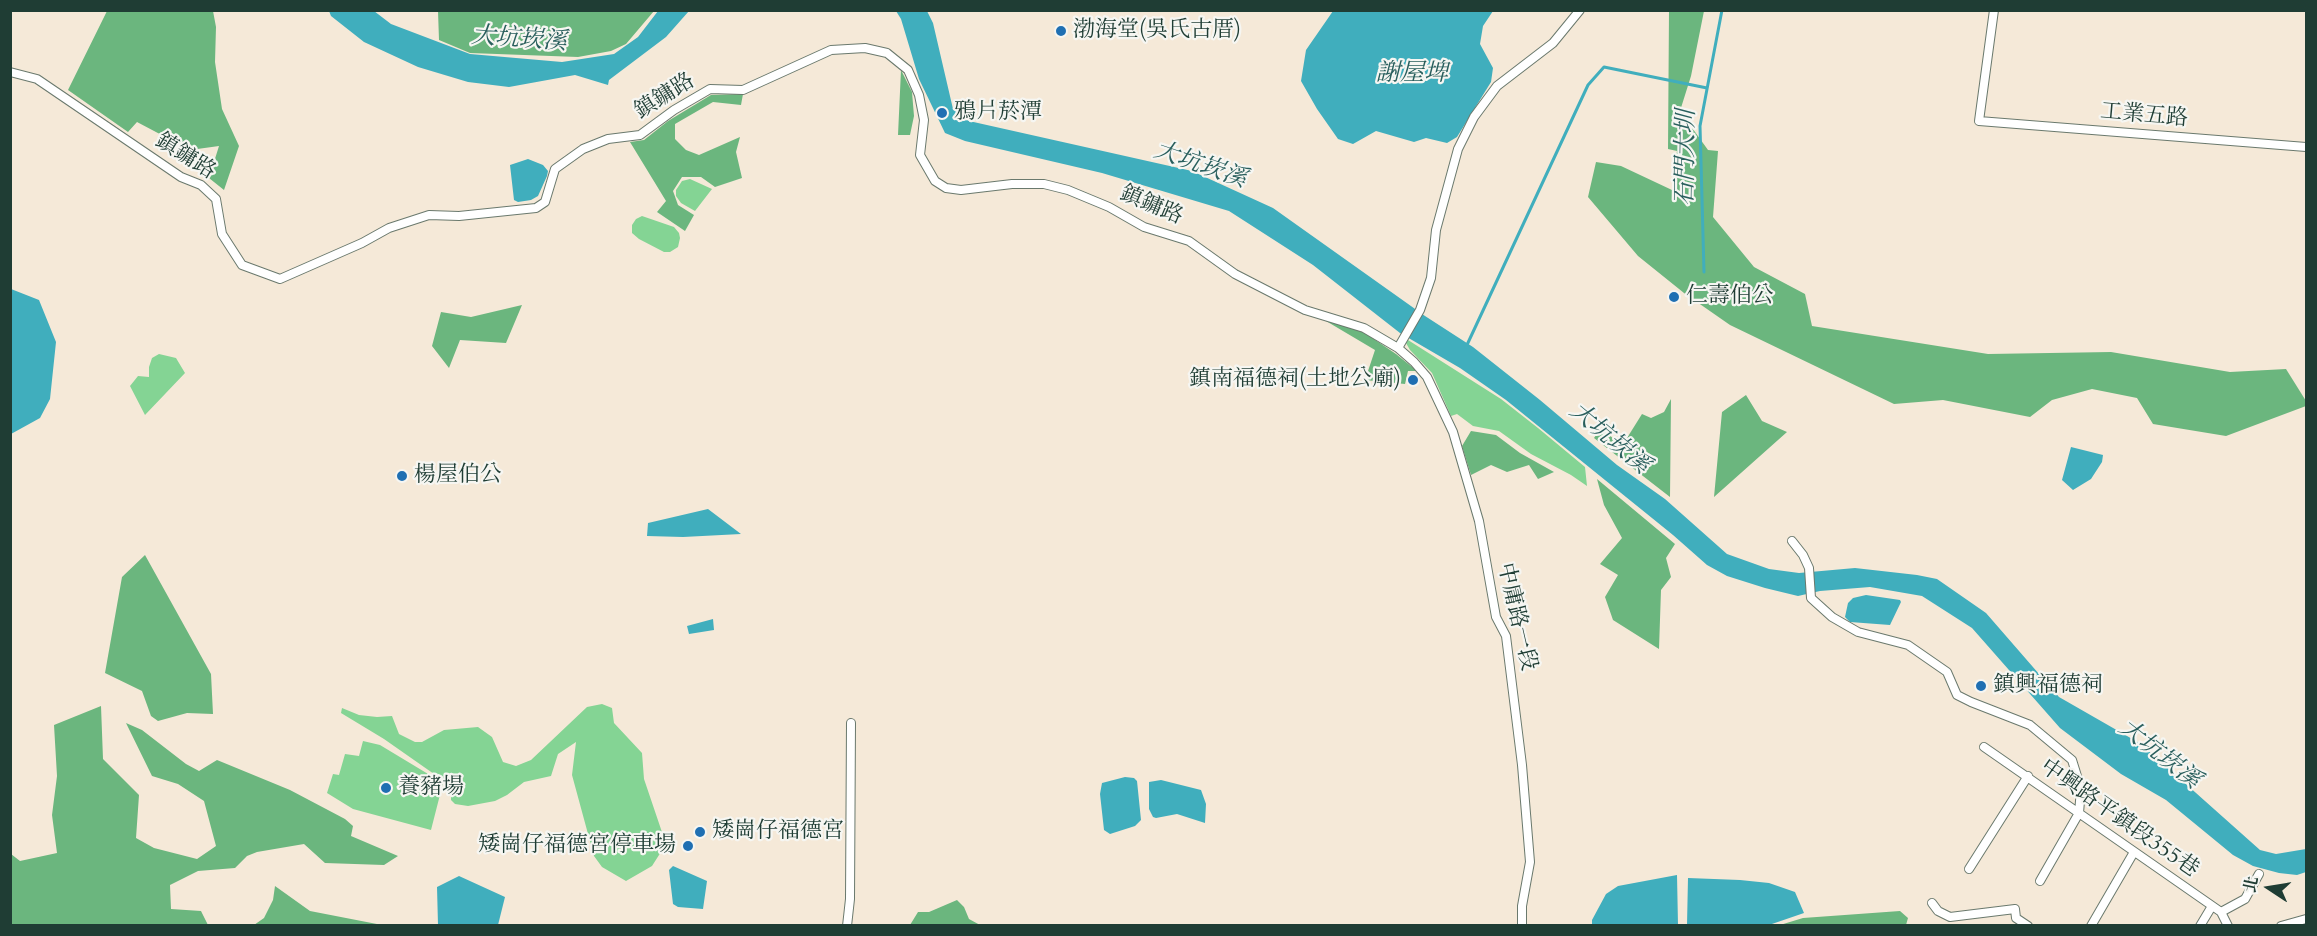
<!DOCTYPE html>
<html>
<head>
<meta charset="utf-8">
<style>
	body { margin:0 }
	#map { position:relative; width:2317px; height:936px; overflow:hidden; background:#f5e9d8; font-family:Cardo,"Noto Serif TC",serif }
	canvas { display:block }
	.frame { position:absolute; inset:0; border:12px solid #1f3d34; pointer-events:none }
	.north { position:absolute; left:2239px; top:858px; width:60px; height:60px; -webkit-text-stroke:4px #f6f6f2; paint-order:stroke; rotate:282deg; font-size:16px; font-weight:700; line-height:24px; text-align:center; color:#1f3d34 }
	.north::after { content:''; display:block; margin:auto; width:21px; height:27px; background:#1f3d34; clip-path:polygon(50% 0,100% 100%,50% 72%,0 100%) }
</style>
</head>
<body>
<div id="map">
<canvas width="2317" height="936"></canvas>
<div class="frame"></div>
<div class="north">北</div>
</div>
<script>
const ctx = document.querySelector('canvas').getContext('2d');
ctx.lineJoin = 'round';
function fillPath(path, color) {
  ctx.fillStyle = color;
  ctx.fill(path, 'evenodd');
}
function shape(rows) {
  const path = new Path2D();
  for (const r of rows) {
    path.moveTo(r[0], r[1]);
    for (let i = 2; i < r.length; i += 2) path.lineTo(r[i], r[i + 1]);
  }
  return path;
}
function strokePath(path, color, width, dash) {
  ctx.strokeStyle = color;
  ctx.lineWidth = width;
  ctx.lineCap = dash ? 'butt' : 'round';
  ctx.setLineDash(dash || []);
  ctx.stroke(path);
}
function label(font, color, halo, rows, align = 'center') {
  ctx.font = font + ' Cardo,"Noto Serif TC",serif';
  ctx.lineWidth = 4.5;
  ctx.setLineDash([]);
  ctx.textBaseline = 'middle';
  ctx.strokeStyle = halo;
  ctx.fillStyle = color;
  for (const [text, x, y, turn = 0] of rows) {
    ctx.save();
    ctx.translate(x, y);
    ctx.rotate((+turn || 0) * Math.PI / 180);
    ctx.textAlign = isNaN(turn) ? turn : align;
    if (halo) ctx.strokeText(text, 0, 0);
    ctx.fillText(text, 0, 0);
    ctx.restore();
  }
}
const green = shape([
	[690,179,712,189,695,211,681,203,676,196,676,190,682,181],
	[642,216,674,227,679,233,680,238,678,247,670,252,664,252,639,239,632,233,632,225,636,219],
	[1408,340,1501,399,1538,428,1585,467,1587,486,1571,475,1531,454,1499,431,1473,426,1457,414,1451,416,1432,373,1410,350,1406,343],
	[159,354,176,358,185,373,145,415,130,386,138,376,149,377,149,367,152,358],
	[602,704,612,708,614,723,642,753,644,779,666,844,652,866,626,881,602,867,594,856,572,775,576,742,558,754,551,776,524,782,507,795,495,801,468,806,455,804,451,800,451,790,444,781,384,739,341,713,342,708,359,715,377,717,392,716,399,734,415,742,422,742,444,730,478,727,492,737,503,762,516,766,531,760,587,707],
	[363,741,380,745,443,783,431,830,353,809,327,793,333,774,339,775,345,754,359,756]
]);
const forest = shape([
	[107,11,213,11,216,27,215,62,222,109,239,146,224,190,209,178,219,146,190,150,137,122,128,132,68,90],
	[438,11,438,10,654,11,626,44,611,51,578,57,470,53,439,40],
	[1669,11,1704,11,1691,76,1680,111,1708,150,1718,151,1713,217,1754,267,1805,294,1812,326,1988,354,2111,352,2230,372,2286,369,2306,401,2306,406,2226,436,2153,424,2137,398,2092,389,2052,400,2030,417,1943,400,1894,404,1730,325,1684,293,1638,256,1588,197,1596,162,1621,166,1672,190,1677,151,1668,149],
	[901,70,912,92,914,116,910,135,898,135],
	[743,94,741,105,713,102,675,124,675,139,686,150,699,155,740,137,736,152,742,178,715,187,701,177,682,177,673,191,678,205,694,215,685,231,657,212,666,201,630,142,644,140,668,121,711,95],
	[522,305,506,343,460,340,449,368,432,346,441,312,471,317],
	[1321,318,1362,331,1396,354,1417,371,1408,371,1405,384,1365,380,1375,350],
	[1746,395,1762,421,1787,432,1714,497,1722,412],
	[1671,399,1670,497,1594,438,1601,428,1622,446,1642,414,1651,418,1664,412],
	[1471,431,1496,435,1520,453,1554,472,1538,479,1529,465,1507,472,1491,465,1471,475,1462,446],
	[1597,479,1675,544,1666,558,1671,577,1661,590,1659,649,1613,620,1605,597,1618,575,1600,564,1622,538,1604,505],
	[145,555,211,674,213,714,187,713,158,721,151,716,142,691,105,673,122,577],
	[101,706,103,759,139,795,136,838,154,848,197,859,216,846,204,801,178,784,152,776,126,723,142,730,186,764,199,771,217,760,290,790,345,819,353,826,351,836,398,856,384,865,325,863,304,844,257,852,247,856,235,868,198,871,170,885,171,909,201,911,208,925,11,925,11,854,20,861,57,853,52,815,57,776,54,725],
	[275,886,310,911,382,925,254,925,264,918,273,900],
	[957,900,964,907,969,919,980,925,910,925,918,912,929,912],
	[1900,911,1908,918,1906,925,1780,925,1803,918]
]);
const water = shape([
	[329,11,374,11,391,24,470,54,562,62,614,54,638,37,658,11,689,11,666,37,609,80,608,85,575,75,509,87,468,82,418,67,364,42,331,16],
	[896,11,927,11,933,23,953,109,969,121,1192,171,1273,208,1425,316,1473,347,1540,400,1617,465,1665,499,1727,554,1769,569,1799,573,1855,568,1917,575,1937,579,1986,613,2059,697,2141,744,2260,850,2276,854,2306,849,2306,872,2297,875,2279,873,2253,866,2233,855,2166,800,2121,774,2060,728,1972,628,1922,596,1870,587,1820,591,1798,596,1765,588,1727,576,1707,565,1673,535,1506,400,1460,368,1400,333,1313,265,1229,211,1102,173,965,141,945,133,919,79,901,19],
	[1333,11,1493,11,1483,26,1480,44,1493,68,1491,82,1457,137,1447,143,1426,138,1414,142,1376,131,1353,144,1338,139,1317,109,1301,81,1306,50],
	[528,159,543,165,548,171,547,176,538,196,531,200,518,202,514,200,510,165],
	[11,289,39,300,56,342,50,399,40,418,11,434],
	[2071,447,2103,455,2102,462,2091,479,2073,490,2062,480],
	[708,509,741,534,683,537,647,536,648,523],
	[1866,595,1900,600,1901,602,1890,625,1850,622,1845,617,1848,603,1853,598],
	[713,619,714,630,689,634,687,626],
	[1125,777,1134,778,1137,781,1141,820,1135,826,1110,834,1104,830,1100,794,1102,783],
	[1161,780,1201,790,1206,804,1205,823,1177,814,1156,818,1153,817,1149,809,1149,782],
	[673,866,707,881,703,909,678,907,673,904,669,870],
	[1677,875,1678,925,1592,925,1592,920,1606,894,1618,886],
	[459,876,505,897,498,925,438,925,437,887],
	[1688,878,1740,880,1769,883,1795,892,1804,913,1769,925,1687,925]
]);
const stream = shape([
	[1704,272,1700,126,1722,10],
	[1466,347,1588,85,1604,67,1707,88]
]);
const street = shape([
	[1994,10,1979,121,2306,147],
	[10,72,37,79,181,177,201,185,216,199,222,234,242,265,280,279,362,243,389,228,429,215,459,216,536,208,545,202,555,169,583,149,608,139,640,135,674,110,710,89,743,90,831,50,865,48,887,53,908,70,919,95,924,120,920,155,935,181,946,188,961,190,1012,184,1044,184,1068,190,1109,207,1144,227,1189,241,1235,274,1305,310,1364,328,1398,348,1414,362,1427,377,1453,432,1479,521,1496,617,1506,636,1522,765,1530,862,1522,906,1522,926],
	[1398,348,1420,310,1431,278,1436,230,1458,149,1474,117,1497,86,1553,43,1580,10],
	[1792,541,1803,555,1809,568,1811,598,1832,617,1858,632,1908,645,1947,672,1957,695,1971,702,2030,725,2072,760,2081,789,2079,813,2040,881],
	[1984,747,2221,912,2228,926],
	[1969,869,2028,776],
	[1932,903,1938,911,1950,917,2015,909,2016,918,2028,926],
	[2221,912,2245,899,2259,874],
	[847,926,850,899,851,723],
	[2091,926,2134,852],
	[2200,926,2212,906],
	[2281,926,2306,919]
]);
const markers = [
	[1061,31,6,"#1f6fb2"],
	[942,113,6,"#1f6fb2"],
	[1674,297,6,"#1f6fb2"],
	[1413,380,6,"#1f6fb2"],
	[402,476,6,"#1f6fb2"],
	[1981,686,6,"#1f6fb2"],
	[386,788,6,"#1f6fb2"],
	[700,832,6,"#1f6fb2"],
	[688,846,6,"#1f6fb2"]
];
const poiNames = [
	["渤海堂(吳氏古厝)",1073,31],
	["鴉片菸潭",954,113],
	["仁壽伯公",1686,297],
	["鎮南福德祠(土地公廟)",1401,380,"right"],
	["楊屋伯公",414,476],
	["鎮興福德祠",1993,686],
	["養豬場",398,788],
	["矮崗仔福德宮",712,832],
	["矮崗仔福德宮停車場",676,846,"right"]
];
const streetNames = [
	["鎮鏞路",665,97,-32],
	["工業五路",2144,116,5],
	["鎮鏞路",185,157,32],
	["鎮鏞路",1151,206,23],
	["中庸路一段",1516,617,77],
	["中興路平鎮段355巷",2119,819,35]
];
const waterNames = [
	["大坑崁溪",519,40,4],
	["謝屋埤",1412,74],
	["石門大圳",1687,158,-89],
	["大坑崁溪",1200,166,19],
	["大坑崁溪",1609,439,40],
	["大坑崁溪",2159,755,38]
];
fillPath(green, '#84d494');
fillPath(forest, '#6bb67e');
fillPath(water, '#40aebd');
strokePath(stream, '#40aebd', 3);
strokePath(street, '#6a796d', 10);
strokePath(street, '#fff', 8);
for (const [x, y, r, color] of markers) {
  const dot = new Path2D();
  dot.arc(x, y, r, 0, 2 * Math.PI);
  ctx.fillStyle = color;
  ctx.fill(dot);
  strokePath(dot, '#f6f6f2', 2);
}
label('22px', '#1f3d34', '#f6f6f2', poiNames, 'left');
label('22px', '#1f3d34', '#f6f6f2', streetNames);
label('italic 24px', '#295f5d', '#f6f6f2', waterNames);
</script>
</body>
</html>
